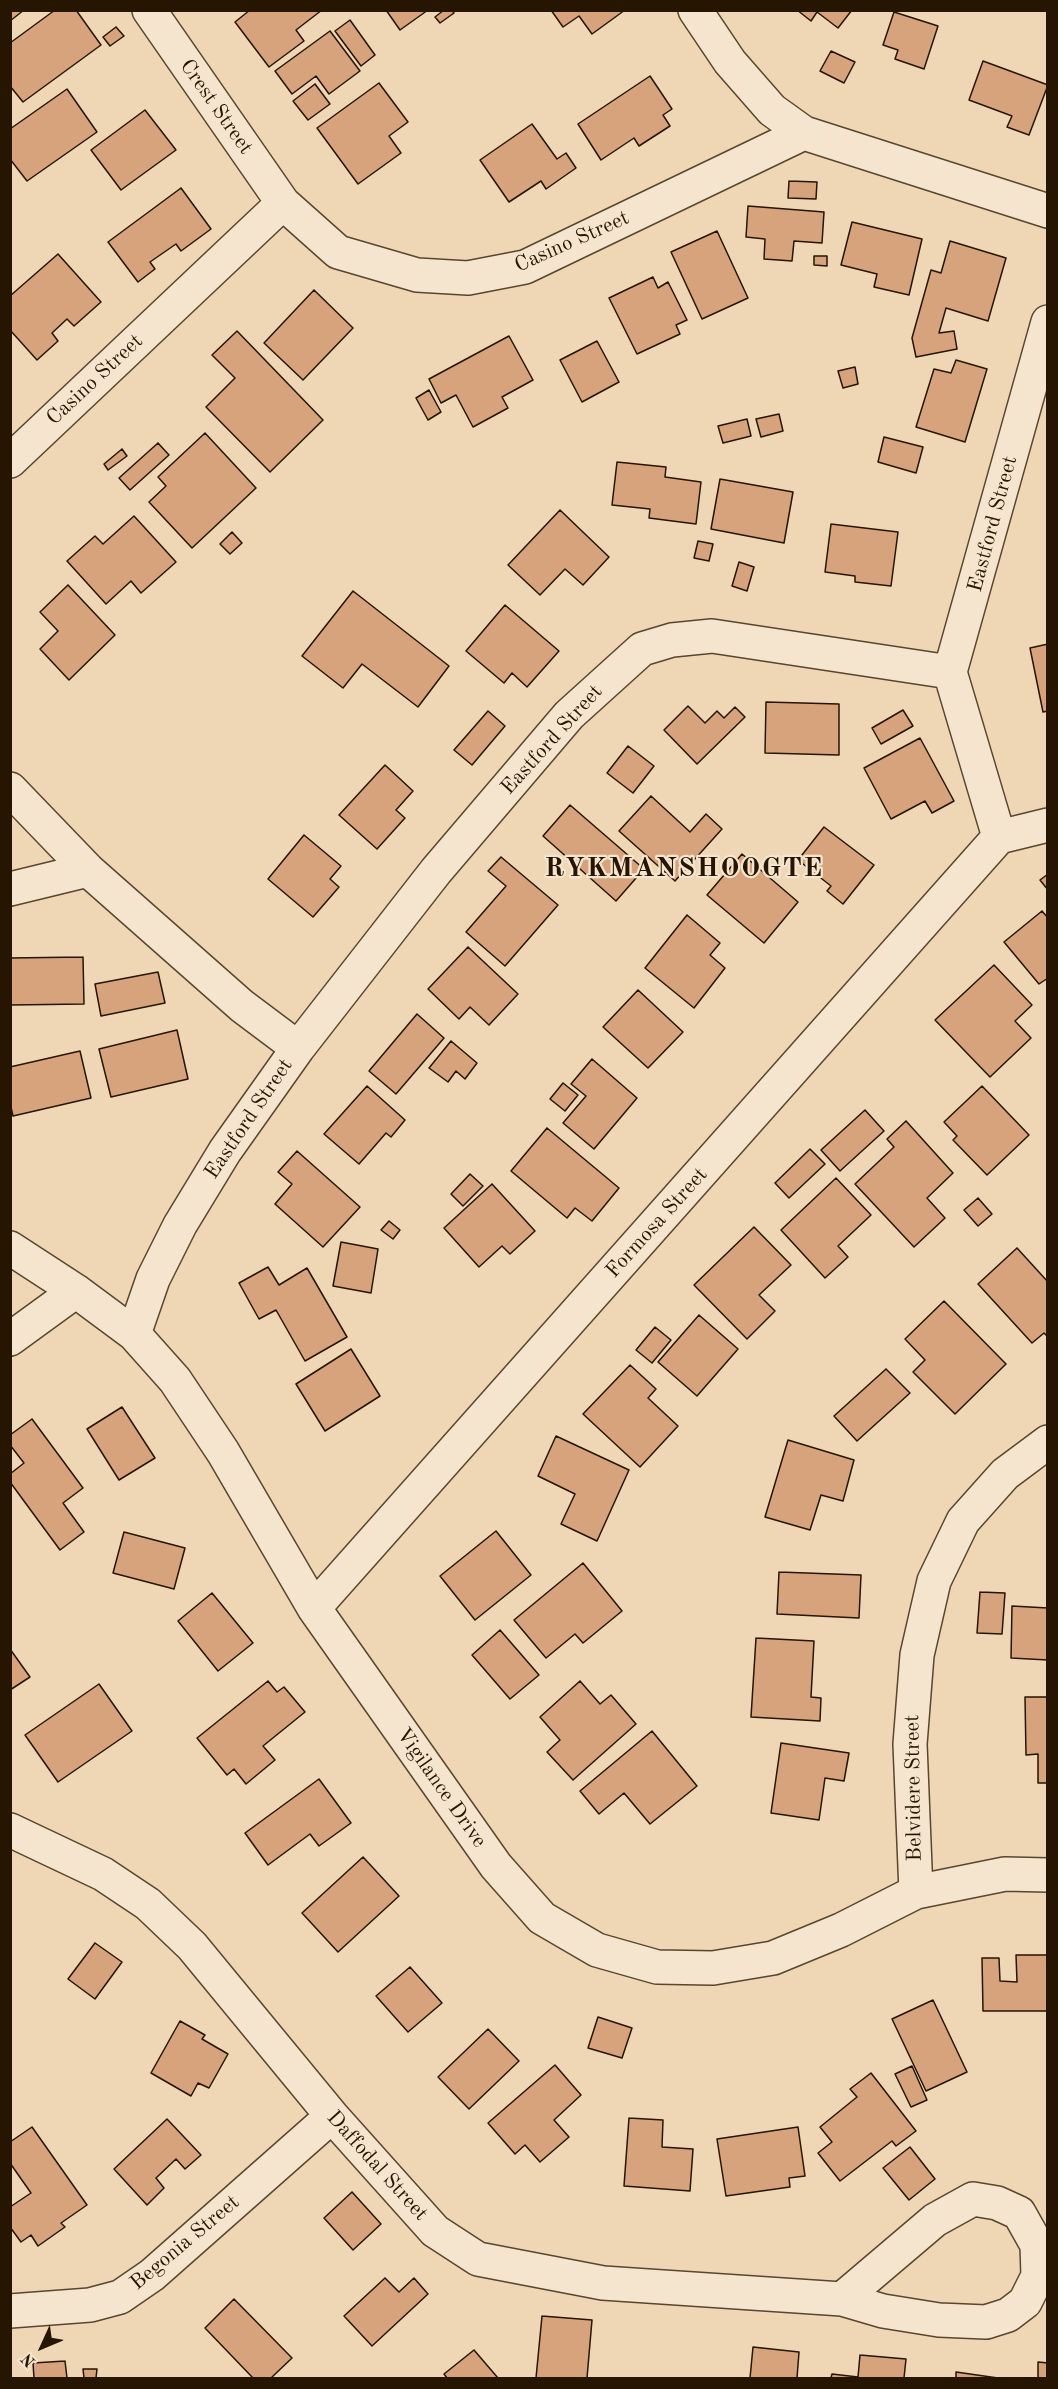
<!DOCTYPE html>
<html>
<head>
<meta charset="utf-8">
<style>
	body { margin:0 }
	#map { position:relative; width:1058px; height:2389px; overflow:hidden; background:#efd7b5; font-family:"Old Standard TT",serif }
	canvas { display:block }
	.frame { position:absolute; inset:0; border:12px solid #261500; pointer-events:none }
	.north { position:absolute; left:12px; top:2317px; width:60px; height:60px; -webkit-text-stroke:4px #f5e5cf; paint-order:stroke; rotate:226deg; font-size:16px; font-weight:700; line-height:24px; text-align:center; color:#261500 }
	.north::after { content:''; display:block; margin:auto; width:21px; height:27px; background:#261500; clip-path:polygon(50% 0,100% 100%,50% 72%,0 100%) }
</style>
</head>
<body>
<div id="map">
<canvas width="1058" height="2389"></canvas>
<div class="frame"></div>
<div class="north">N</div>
</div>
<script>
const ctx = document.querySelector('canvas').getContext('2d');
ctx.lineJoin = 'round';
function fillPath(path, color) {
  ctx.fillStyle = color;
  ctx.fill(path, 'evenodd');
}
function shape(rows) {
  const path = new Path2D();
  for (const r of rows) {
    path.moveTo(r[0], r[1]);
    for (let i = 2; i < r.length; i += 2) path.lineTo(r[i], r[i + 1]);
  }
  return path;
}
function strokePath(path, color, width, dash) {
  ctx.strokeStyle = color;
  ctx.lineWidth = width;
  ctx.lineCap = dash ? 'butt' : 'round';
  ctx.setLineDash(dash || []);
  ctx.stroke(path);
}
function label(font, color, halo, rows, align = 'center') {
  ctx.font = font + ' "Old Standard TT",serif';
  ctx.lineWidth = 4.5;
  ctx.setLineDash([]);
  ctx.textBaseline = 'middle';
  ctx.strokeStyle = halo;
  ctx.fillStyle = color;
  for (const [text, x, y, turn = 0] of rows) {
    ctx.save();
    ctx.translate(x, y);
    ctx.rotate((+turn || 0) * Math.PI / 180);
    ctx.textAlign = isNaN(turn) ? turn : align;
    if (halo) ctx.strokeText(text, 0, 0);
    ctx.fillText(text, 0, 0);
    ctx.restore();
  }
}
const building = shape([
	[10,10,24,10,10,21,10,10],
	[55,10,76,10,101,45,23,102,10,86,10,43,55,10],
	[250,10,322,10,296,30,304,41,269,67,235,22,250,10],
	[386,10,428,10,400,30,386,10],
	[444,10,452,10,454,13,440,23,435,17,444,10],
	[551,10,625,10,592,34,579,16,563,27,551,10],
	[797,10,852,10,838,28,817,12,811,21,797,10],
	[894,12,938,26,924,69,895,59,898,50,883,45,894,12],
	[350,20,375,55,361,66,335,31,350,20],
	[116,27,124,36,110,46,103,37,116,27],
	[330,31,360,71,329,94,316,76,292,94,275,71,330,31],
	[831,51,855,62,844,83,820,71,831,51],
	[983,61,1048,85,1029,135,1007,127,1012,116,969,100,983,61],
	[650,76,672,109,663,115,670,126,639,146,634,138,601,160,578,124,650,76],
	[379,83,408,122,389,136,401,153,358,184,317,128,379,83],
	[315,84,330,104,308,120,293,101,315,84],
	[67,89,97,132,27,181,10,159,10,129,67,89],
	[145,110,176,150,121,190,91,150,145,110],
	[532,124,557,159,566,153,576,168,546,189,541,181,509,202,480,160,532,124],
	[789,181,817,182,816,199,788,198,789,181],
	[181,188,211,229,181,251,176,244,150,262,155,269,138,282,108,242,181,188],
	[748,206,824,212,822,243,794,241,792,261,764,259,765,239,746,237,748,206],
	[852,222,922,239,909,295,874,287,877,274,841,265,852,222],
	[717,231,748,298,702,319,671,252,717,231],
	[950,241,1006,258,988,321,946,308,939,333,954,331,957,349,916,357,912,338,931,270,941,273,950,241],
	[58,254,101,302,74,326,67,319,52,333,58,341,37,360,10,330,10,296,58,254],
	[814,256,827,256,827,266,814,265,814,256],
	[653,277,658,288,668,282,687,320,676,325,680,334,637,354,609,298,653,277],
	[314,290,353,328,303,380,264,343,314,290],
	[237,331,323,420,270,472,206,407,235,378,212,355,237,331],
	[509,336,533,380,502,397,508,408,473,427,456,395,441,403,429,379,509,336],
	[597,341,619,382,582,402,560,360,597,341],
	[956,360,987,369,965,442,916,427,934,369,951,373,956,360],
	[855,367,858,384,843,388,838,371,855,367],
	[429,390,441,412,428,420,416,398,429,390],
	[779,414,783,431,761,437,756,419,779,414],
	[747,419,751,436,723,443,718,426,747,419],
	[205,433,256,488,192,548,149,502,166,486,158,477,205,433],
	[884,437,923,447,916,473,878,462,884,437],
	[158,443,169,455,130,490,119,478,158,443],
	[122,449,127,456,108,470,104,464,122,449],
	[617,462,666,467,665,477,701,482,696,524,649,518,650,509,612,505,617,462],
	[720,479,793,492,784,543,711,529,720,479],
	[560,510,609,557,583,585,565,569,540,595,508,565,560,510],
	[134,516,176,562,141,593,131,581,106,604,67,561,95,536,103,544,134,516],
	[831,524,898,532,891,586,855,582,855,576,825,572,831,524],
	[232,532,242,543,230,554,220,544,232,532],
	[698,541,713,544,709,561,694,558,698,541],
	[739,562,754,567,747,591,732,586,739,562],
	[68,585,115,635,69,680,40,649,58,631,40,612,68,585],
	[353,591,449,666,418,707,362,664,343,688,302,656,353,591],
	[505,605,559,651,527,687,512,673,504,683,466,651,505,605],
	[1048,644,1048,711,1043,712,1030,648,1048,644],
	[766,702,839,704,839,755,765,753,766,702],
	[688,706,705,723,717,711,724,718,735,707,745,717,697,764,664,730,688,706],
	[903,710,913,726,881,744,872,728,903,710],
	[488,711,505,726,472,765,454,750,488,711],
	[920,738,954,801,932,813,925,801,891,819,864,768,920,738],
	[628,746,654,766,633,793,607,773,628,746],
	[385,765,413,791,396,810,405,818,377,849,339,815,385,765],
	[651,796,690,832,706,814,722,829,675,881,619,831,651,796],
	[570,805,644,869,616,901,543,836,570,805],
	[824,827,874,865,843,904,827,891,831,886,798,860,824,827],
	[304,835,341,866,330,879,339,887,313,917,268,879,304,835],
	[742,854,798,902,764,943,707,895,742,854],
	[501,857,558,905,505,966,466,932,506,886,488,871,501,857],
	[1048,874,1048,890,1040,880,1048,874],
	[1042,911,1048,918,1048,978,1039,984,1004,942,1042,911],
	[687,915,720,943,710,955,725,968,694,1008,645,968,687,915],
	[468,947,518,994,489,1025,470,1007,459,1019,428,989,468,947],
	[83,957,84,1004,10,1005,10,958,83,957],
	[994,965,1032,1005,1015,1021,1031,1038,990,1077,935,1020,994,965],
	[158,972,165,1003,101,1016,95,984,158,972],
	[638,990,683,1032,648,1068,603,1027,638,990],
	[417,1014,444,1038,396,1094,369,1071,417,1014],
	[177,1030,188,1079,111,1097,99,1049,177,1030],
	[451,1041,477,1063,465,1079,456,1071,448,1082,429,1068,451,1041],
	[80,1051,91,1098,13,1116,10,1103,10,1067,80,1051],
	[592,1059,637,1098,594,1149,563,1123,586,1096,571,1084,592,1059],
	[563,1083,578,1095,565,1111,550,1099,563,1083],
	[367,1086,405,1120,391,1137,386,1133,359,1164,324,1134,367,1086],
	[982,1086,1029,1135,987,1175,953,1140,957,1136,944,1122,982,1086],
	[865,1110,884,1131,840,1171,821,1150,865,1110],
	[906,1121,953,1173,927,1198,945,1218,914,1247,855,1184,894,1147,887,1139,906,1121],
	[547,1128,619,1188,592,1221,575,1208,567,1218,511,1171,547,1128],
	[810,1149,825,1164,789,1198,775,1183,810,1149],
	[297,1151,360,1207,323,1247,275,1204,292,1184,278,1172,297,1151],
	[470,1174,483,1186,463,1206,451,1194,470,1174],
	[836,1178,871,1215,838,1246,848,1257,825,1278,781,1230,836,1178],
	[492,1184,535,1231,510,1254,502,1246,479,1267,444,1228,492,1184],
	[978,1198,992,1214,978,1226,964,1210,978,1198],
	[389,1221,400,1230,393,1239,381,1230,389,1221],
	[754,1227,791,1265,759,1295,775,1311,747,1339,694,1285,754,1227],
	[341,1242,378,1249,371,1293,333,1286,341,1242],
	[1017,1248,1048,1282,1048,1337,1044,1333,1032,1343,978,1284,1017,1248],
	[268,1267,279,1285,307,1268,347,1337,305,1361,276,1310,259,1319,239,1283,268,1267],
	[944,1301,1006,1364,955,1414,913,1372,925,1360,905,1339,944,1301],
	[699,1315,738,1349,697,1396,658,1362,699,1315],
	[655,1327,671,1340,652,1363,636,1350,655,1327],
	[351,1349,380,1396,325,1431,296,1384,351,1349],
	[630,1365,656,1389,648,1398,678,1426,640,1467,583,1414,630,1365],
	[886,1369,910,1393,857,1441,834,1416,886,1369],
	[122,1407,155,1458,119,1480,87,1429,122,1407],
	[32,1419,83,1488,63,1503,84,1532,60,1550,10,1482,10,1474,24,1463,10,1445,10,1435,32,1419],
	[556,1436,629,1470,597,1541,561,1524,575,1494,538,1476,556,1436],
	[788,1440,854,1460,843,1501,821,1495,810,1530,765,1517,788,1440],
	[496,1531,531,1575,475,1620,440,1576,496,1531],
	[124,1532,185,1548,174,1589,113,1573,124,1532],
	[583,1563,622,1611,583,1643,575,1634,546,1658,514,1620,583,1563],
	[779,1572,861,1575,859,1618,777,1614,779,1572],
	[980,1592,1005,1593,1002,1634,977,1633,980,1592],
	[212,1593,253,1643,218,1671,178,1621,212,1593],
	[1012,1606,1048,1608,1048,1660,1011,1658,1012,1606],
	[500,1630,539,1675,510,1699,472,1655,500,1630],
	[756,1638,814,1641,811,1697,821,1698,820,1721,751,1717,756,1638],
	[10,1649,30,1677,10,1690,10,1649],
	[268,1681,277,1692,284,1687,305,1712,263,1746,275,1760,246,1784,234,1769,227,1775,197,1738,268,1681],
	[580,1681,600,1704,611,1695,636,1724,573,1780,547,1752,560,1740,540,1717,580,1681],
	[99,1684,132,1731,58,1782,25,1735,99,1684],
	[1025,1697,1048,1697,1048,1783,1038,1783,1038,1754,1026,1755,1025,1697],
	[652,1731,697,1786,650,1824,624,1793,599,1814,580,1791,652,1731],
	[781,1743,849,1753,844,1781,825,1778,819,1820,771,1813,781,1743],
	[319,1779,351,1823,319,1846,310,1834,268,1865,245,1833,319,1779],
	[363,1857,399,1896,338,1952,302,1913,363,1857],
	[95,1943,122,1962,95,1999,68,1979,95,1943],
	[1016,1955,1048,1955,1048,2011,983,2011,982,1958,999,1958,1000,1981,1017,1982,1016,1955],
	[410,1967,442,2003,408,2032,376,1996,410,1967],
	[933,2000,967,2072,926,2091,892,2019,933,2000],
	[598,2017,632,2028,622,2058,588,2048,598,2017],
	[180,2021,205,2035,202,2039,228,2054,209,2088,198,2083,191,2096,151,2073,180,2021],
	[488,2029,519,2061,469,2109,438,2077,488,2029],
	[555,2065,581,2095,554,2120,569,2137,540,2162,525,2145,515,2154,488,2123,555,2065],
	[912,2066,927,2100,911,2107,895,2074,912,2066],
	[871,2073,916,2131,896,2146,892,2141,840,2181,818,2153,832,2142,820,2127,857,2097,850,2089,871,2073],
	[629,2118,663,2120,662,2147,693,2149,690,2191,624,2186,629,2118],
	[167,2119,201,2155,185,2169,176,2159,156,2178,164,2188,147,2205,114,2169,167,2119],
	[32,2127,87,2205,61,2223,65,2227,38,2246,31,2235,21,2242,10,2227,10,2207,31,2193,10,2163,10,2142,32,2127],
	[798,2127,805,2176,789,2178,790,2187,726,2196,717,2139,798,2127],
	[910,2147,935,2179,909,2200,883,2168,910,2147],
	[352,2192,381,2224,353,2250,324,2218,352,2192],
	[385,2278,399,2292,414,2278,428,2294,372,2346,344,2316,385,2278],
	[234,2299,292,2358,271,2378,253,2378,205,2328,234,2299],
	[542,2316,592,2320,587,2378,536,2378,542,2316],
	[753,2347,799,2352,797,2378,750,2378,753,2347],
	[474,2350,498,2378,447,2378,444,2374,474,2350],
	[860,2355,906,2359,904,2378,831,2378,832,2374,858,2377,860,2355],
	[65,2361,67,2378,34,2378,33,2363,65,2361],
	[1038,2362,1048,2363,1048,2378,1038,2378,1038,2362],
	[83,2369,97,2369,96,2378,84,2378,83,2369],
	[956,2372,998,2378,956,2378,956,2372]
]);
const minor = shape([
	[149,10,283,203,338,252,417,275,468,278,525,267,804,133],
	[695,10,730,62,772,110,804,133,1048,211],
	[10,461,283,203],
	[950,672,1048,322],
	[950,672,999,837],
	[10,789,88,870,242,1006,298,1048],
	[999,837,1048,825],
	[10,889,88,870],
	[10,1248,76,1291,134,1334,175,1380,223,1452,314,1608,496,1866,542,1918,597,1950,657,1967,713,1968,773,1958,841,1930,916,1892,1005,1874,1048,1875],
	[134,1334,153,1279,180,1225,225,1151,298,1048,436,871,569,715,642,649,672,640,712,636,950,672],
	[10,1339,76,1291],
	[314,1608,999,837],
	[10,1830,103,1874,148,1904,192,1946,332,2116,435,2231,478,2259,603,2283,842,2299,883,2311,939,2320,986,2322,1008,2315,1025,2302,1038,2276,1037,2245,1019,2213,997,2203,973,2199,935,2220,842,2299],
	[916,1892,910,1744,917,1655,934,1581,963,1521,1005,1474,1048,1442],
	[10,2311,90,2305,120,2297,152,2275,332,2116]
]);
const streetNames = [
	["Crest Street",216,107,55],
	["Casino Street",572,242,-24],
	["Casino Street",95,380,-43],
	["Eastford Street",993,524,-75],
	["Eastford Street",552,740,-48],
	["Eastford Street",249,1119,-56],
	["Formosa Street",657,1223,-48],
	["Vigilance Drive",441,1788,55],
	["Belvidere Street",914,1788,-91],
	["Daffodal Street",377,2166,48],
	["Begonia Street",185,2243,-40]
];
const districtNames = [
	["RYKMANSHOOGTE",684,869]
];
fillPath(building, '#d7a37c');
strokePath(building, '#261500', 1.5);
strokePath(minor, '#58462d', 36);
strokePath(minor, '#f5e5cf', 33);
label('21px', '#261500', '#f5e5cf', streetNames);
ctx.letterSpacing = '1.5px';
label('bold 27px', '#261500', '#f5e5cf', districtNames);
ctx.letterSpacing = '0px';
</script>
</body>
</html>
